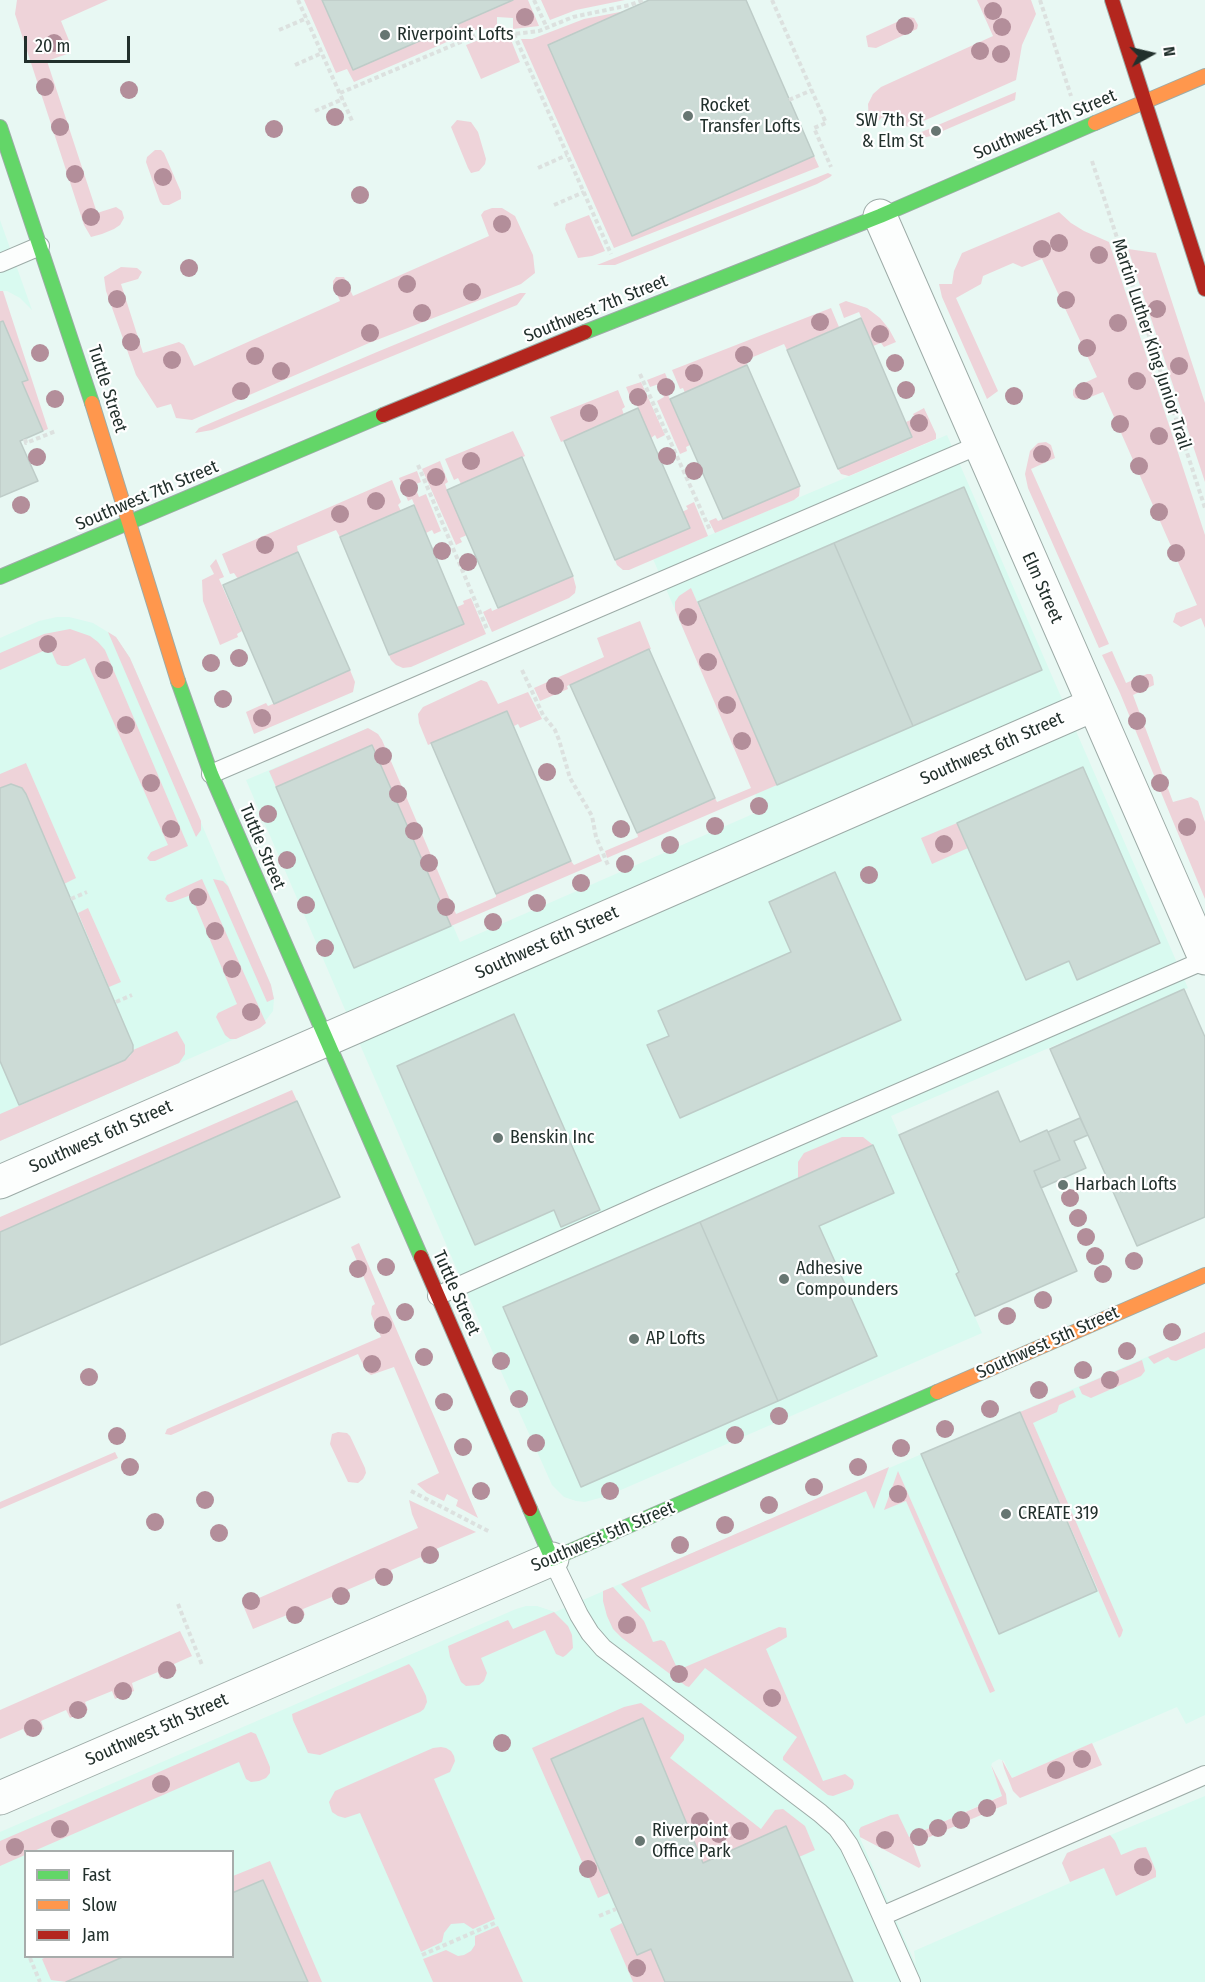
<!DOCTYPE html>
<html>
<head>
<meta charset="utf-8">
<style>
	body { margin:0 }
	#map { position:relative; width:1205px; height:1982px; overflow:hidden; background:#e8f8f3; font-family:"Fira Sans Condensed",sans-serif }
	canvas { display:block }
	.legend { position:absolute; left:24px; top:1850px; width:210px; height:108px; box-sizing:border-box; background:#fff; border:2px solid #a7acab; margin:0; padding:8px 10px; list-style:none; font-size:18px; color:#22302c }
	.legend li { display:flex; align-items:center; gap:12px; height:30px }
	.legend b { width:30px; border:2px solid #a7acab }
	.north { position:absolute; left:1121px; top:24px; width:60px; height:60px; -webkit-text-stroke:4px #fff; paint-order:stroke; rotate:82deg; font-size:16px; font-weight:700; line-height:24px; text-align:center; color:#22302c }
	.north::after { content:''; display:block; margin:auto; width:21px; height:27px; background:#22302c; clip-path:polygon(50% 0,100% 100%,50% 72%,0 100%) }
	.scale { position:absolute; left:24px; top:36px; width:106px; height:27px; box-sizing:border-box; border:3px solid #22302c; border-top:0; padding-left:8px; font-size:18px; line-height:21px; white-space:nowrap; color:#22302c; -webkit-text-stroke:4px #fff; paint-order:stroke }
</style>
</head>
<body>
<div id="map">
<canvas width="1205" height="1982"></canvas>
<ul class="legend">
<li><b style="height:8px;background:#63d668"></b>Fast</li>
<li><b style="height:8px;background:#ff974d"></b>Slow</li>
<li><b style="height:8px;background:#b3261e"></b>Jam</li>
</ul>
<div class="north">N</div>
<div class="scale">20 m</div>
</div>
<script>
const ctx = document.querySelector('canvas').getContext('2d');
ctx.lineJoin = 'round';
function fillPath(path, color) {
  ctx.fillStyle = color;
  ctx.fill(path, 'evenodd');
}
function shape(rows) {
  const path = new Path2D();
  for (const r of rows) {
    path.moveTo(r[0], r[1]);
    for (let i = 2; i < r.length; i += 2) path.lineTo(r[i], r[i + 1]);
  }
  return path;
}
function strokePath(path, color, width, dash) {
  ctx.strokeStyle = color;
  ctx.lineWidth = width;
  ctx.lineCap = dash ? 'butt' : 'round';
  ctx.setLineDash(dash || []);
  ctx.stroke(path);
}
function label(font, color, halo, rows, align = 'center') {
  ctx.font = font + ' "Fira Sans Condensed",sans-serif';
  ctx.lineWidth = 4.5;
  ctx.setLineDash([]);
  ctx.textBaseline = 'middle';
  ctx.strokeStyle = halo;
  ctx.fillStyle = color;
  for (const [text, x, y, turn = 0] of rows) {
    ctx.save();
    ctx.translate(x, y);
    ctx.rotate((+turn || 0) * Math.PI / 180);
    ctx.textAlign = isNaN(turn) ? turn : align;
    if (halo) ctx.strokeText(text, 0, 0);
    ctx.fillText(text, 0, 0);
    ctx.restore();
  }
}
const built = shape([
	[0,220,32,310,20,298,7,291,0,291],
	[947,435,1188,988,891,1116,959,1272,956,1274,982,1333,607,1496,585,1502,576,1501,564,1497,552,1485,499,1367,246,780,368,728,460,942,762,810,653,559],
	[57,617,69,617,93,623,116,637,130,658,271,985,274,999,273,1011,260,1028,0,1141,0,638,39,621],
	[1205,1332,1205,1715,1186,1724,1177,1707,1012,1778,1004,1761,999,1759,992,1763,991,1767,1003,1795,909,1837,860,1838,916,1965,914,1951,1070,1883,1062,1863,1067,1853,1205,1796,1205,1982,0,1982,0,1832,516,1609,526,1606,537,1606,555,1612],
	[26,1852,232,1852,232,1956,26,1956]
]);
const green = shape([
	[17,0,108,0,61,21,70,43,70,49,67,54,47,61,97,213,116,207,122,211,124,218,120,225,114,229,102,234,91,237,84,225,15,14],
	[304,0,322,0,353,70,513,0,528,0,539,26,513,29,513,18,497,17,497,28,479,29,463,35,354,82,347,69,336,73],
	[541,0,625,0,576,10,550,20],
	[977,0,1031,0,1036,14,1022,45,1016,80,910,127,891,123,882,117,874,126,869,121,868,104,873,94,881,87,993,36],
	[625,11,548,45,632,236,814,156,819,167,614,248,521,39,532,39,584,19],
	[908,17,914,18,918,25,917,29,876,48,868,47,866,36],
	[484,38,511,40,520,62,481,79,466,45],
	[1016,92,1015,100,931,136,909,141,912,136],
	[457,120,471,122,478,132,486,159,485,164,479,171,471,173,468,168,451,127],
	[155,150,161,150,164,153,181,192,181,199,169,205,163,205,160,202,146,162,147,157],
	[828,173,832,175,830,177,817,184,615,265,597,265],
	[492,208,502,208,515,216,533,255,535,273,521,284,369,343,192,420,176,418,171,404,157,408,136,375,106,291,104,277,121,267,137,268,142,272,138,279,121,284,143,353,179,342,184,345,194,366,340,301,333,285,333,281,336,277,344,277,353,296,489,236,481,215,484,211],
	[1059,212,1071,223,1084,231,1109,242,1205,535,1205,628,1201,618,1181,627,1173,622,1176,613,1197,605,1103,392,1083,400,1075,398,1073,395,1073,390,1076,387,1097,377,1042,259,1022,267,1013,263,983,276,981,284,956,298,998,391,987,399,942,297,939,284,952,284,954,271,962,253],
	[589,215,605,251,592,256,578,258,565,229,566,224],
	[1128,249,1156,253,1205,403,1205,482],
	[0,291,3,291,48,429,43,431,22,382,28,379,3,321,0,322],
	[520,293,526,293,517,305,212,430,195,433,199,428,377,352],
	[846,301,867,308,880,318,889,329,896,342,884,347,881,343,873,346,859,312,844,318,839,304],
	[831,308,839,327,787,350,784,344,746,360,747,365,685,393,683,388,680,389,672,370],
	[665,373,673,392,668,395,690,445,686,447,687,451,680,454,657,401,664,397,659,384,650,387,647,380],
	[641,382,665,435,657,439,655,435,651,438,636,403,633,404,626,387],
	[618,390,625,407,622,409,624,415,561,442,550,417],
	[924,408,936,434,936,439,849,476,841,474,838,469,912,437,906,422,915,418,913,414],
	[513,431,525,456,461,484,458,478,454,480,445,459],
	[1046,442,1051,445,1055,458,1031,469,1109,644,1099,648,1028,488,1025,474,1030,451,1038,443],
	[440,461,448,482,445,484,447,490,467,535,460,538,462,542,456,545,422,469],
	[417,471,421,482,414,485,419,497,426,494,441,531,434,534,432,530,426,533,412,499,408,501,399,478],
	[392,480,401,502,398,505,401,511,340,537,336,530,297,546,298,552,238,579,234,573,230,574,222,554],
	[800,486,799,496,794,500,715,533,709,521,716,518,718,521],
	[694,502,708,536,629,570,623,570,617,565,615,560,689,528,682,512,688,509,686,506],
	[216,559,224,577,219,579,242,631,237,634,238,637,220,645,203,601,202,580,214,574,210,566],
	[573,576,576,587,575,593,569,598,492,632,483,612,491,608,492,611],
	[691,588,777,785,607,858,605,851,638,837,637,833,715,798,717,802,751,788,675,610,675,602,679,596],
	[471,598,486,634,411,667,403,668,396,665,391,660,389,655,464,624,457,607,464,604,463,601],
	[640,621,651,649,567,686,568,689,540,701,534,688,604,657,597,638],
	[70,629,90,636,98,642,105,650,188,846,155,861,150,861,147,858,151,852,168,845,85,658,68,666,62,666,57,664,50,648,0,670,0,653,44,634],
	[108,632,116,637,130,658,201,821,201,830,196,837],
	[1112,651,1126,683,1147,674,1151,674,1153,677,1154,685,1133,695,1173,802,1191,797,1198,801,1205,822,1205,899,1120,693,1102,655],
	[350,670,355,682,353,692,254,734,246,712,266,703,268,706],
	[481,680,487,682,498,704,528,692,542,719,520,728,518,724,514,726,507,711,428,745,419,723,418,714,423,707],
	[368,728,378,734,382,740,456,914,496,897,496,894,571,861,574,865,599,854,602,861,451,926,372,745,276,787,269,771],
	[26,763,76,878,64,884,22,788,11,784,0,788,0,774],
	[957,823,968,848,932,864,921,838],
	[202,879,266,1023,260,1028,236,1039,230,1039,225,1035,216,1017,218,1013,237,1004,191,895,172,902,168,902,165,899,167,895],
	[213,879,223,881,228,886,271,985,274,999,267,1002],
	[88,908,121,982,109,987,78,913],
	[177,1031,185,1045,185,1054,179,1063,0,1141,0,1114,125,1060,130,1056,133,1050],
	[292,1090,297,1101,0,1232,0,1217],
	[842,1137,863,1137,873,1145,798,1178,798,1162,804,1153],
	[359,1243,478,1518,456,1506,458,1500,447,1494,444,1501,427,1493,417,1484,439,1473,394,1367,371,1375,366,1371,358,1354,171,1435,165,1434,167,1429,381,1337,371,1314,372,1306,375,1304,351,1247],
	[1205,1332,1205,1348,1176,1361,1171,1360,1168,1357,1154,1364,1148,1357],
	[1142,1360,1145,1371,1141,1376,1091,1398,1082,1394,1079,1387],
	[1073,1390,1076,1397,1059,1405,1057,1412,1033,1423,1123,1630,1121,1636,1119,1638,1020,1412],
	[338,1432,347,1433,350,1436,365,1468,366,1473,363,1479,358,1483,348,1482,330,1444,332,1434],
	[115,1452,118,1458,0,1509,0,1502],
	[889,1467,874,1509,866,1491,641,1588,651,1612,644,1608,621,1584],
	[898,1471,995,1691,990,1693,906,1501,884,1510],
	[409,1500,476,1532,436,1549,439,1557,424,1563,421,1557,391,1570,393,1577,378,1584,375,1578,347,1590,350,1597,335,1603,332,1597,303,1609,305,1615,290,1622,287,1615,253,1629,243,1605,418,1528,412,1514],
	[613,1587,644,1621,653,1642,661,1640,665,1642,678,1670,779,1627,786,1628,787,1637,766,1649,823,1781,845,1774,853,1780,854,1784,852,1789,833,1796,828,1795,783,1760,783,1757,797,1737,705,1668,689,1687,686,1686,622,1638,613,1629,607,1616,603,1601,603,1591],
	[554,1612,568,1626,572,1635,573,1648,566,1655,563,1657,556,1654,545,1630,481,1658,487,1673,484,1681,479,1685,466,1686,461,1682,450,1657,448,1646,508,1620,513,1629],
	[180,1631,192,1656,174,1664,177,1671,160,1678,158,1672,132,1683,134,1691,115,1699,112,1691,85,1702,88,1710,70,1718,66,1710,41,1721,44,1729,27,1736,23,1729,0,1739,0,1710],
	[409,1664,413,1669,426,1696,427,1702,424,1709,420,1712,320,1755,308,1753,293,1720,292,1714],
	[641,1703,684,1735,684,1740,670,1758,761,1829,775,1810,783,1809,805,1826,815,1850,799,1857,786,1826,703,1863,643,1718,551,1759,609,1893,598,1898,532,1748,624,1707],
	[251,1732,256,1734,270,1767,270,1773,266,1778,259,1781,251,1782,246,1779,239,1762,34,1851,26,1852,25,1855,0,1866,0,1841],
	[1092,1743,1102,1765,1020,1798,1013,1791,1004,1768,1002,1760,1012,1778],
	[441,1747,446,1748,451,1751,454,1756,455,1761,450,1772,434,1779,495,1919,473,1929,464,1923,451,1924,444,1933,442,1942,421,1952,360,1813,345,1818,338,1816,332,1812,329,1802,335,1791,433,1748],
	[991,1765,1006,1794,1007,1804,913,1844,921,1866,919,1868,860,1837,859,1830,861,1827,891,1815,898,1814,909,1837,1002,1796],
	[1110,1835,1115,1841,1121,1855,1138,1848,1146,1847,1156,1871,1156,1877,1116,1896,1104,1868,1070,1882,1062,1863,1067,1853],
	[270,1861,322,1982,308,1982,263,1880,233,1893,233,1876],
	[622,1923,637,1955,651,1949,665,1982,633,1982,610,1929],
	[498,1926,523,1982,433,1982,423,1959,446,1950,458,1956,464,1955,471,1951,475,1945,475,1936],
	[48,1956,120,1957,120,1959,66,1982,51,1980,42,1959]
]);
const building = shape([
	[322,0,513,0,353,70,322,0],
	[649,0,746,0,814,156,632,236,548,45,649,0],
	[861,318,912,437,838,469,787,350,861,318],
	[3,321,28,380,22,382,43,431,20,441,38,481,0,497,0,322,3,321],
	[747,365,800,486,723,519,670,399,747,365],
	[638,408,690,528,615,560,564,441,638,408],
	[522,457,573,576,498,608,447,490,522,457],
	[964,487,1042,670,913,726,834,543,964,487],
	[414,505,464,624,389,655,340,537,414,505],
	[834,543,913,726,777,785,698,602,834,543],
	[298,552,350,670,274,704,223,585,298,552],
	[649,649,715,798,637,833,570,685,649,649],
	[507,711,571,861,496,894,431,743,507,711],
	[372,745,451,926,354,968,276,787,372,745],
	[1083,767,1160,943,1077,980,1069,961,1026,980,957,823,1083,767],
	[11,784,22,788,26,794,133,1045,133,1051,125,1060,19,1105,0,1061,0,788,11,784],
	[835,872,901,1020,680,1118,647,1045,669,1036,658,1011,791,952,769,902,835,872],
	[1184,989,1205,1037,1205,1217,1137,1246,1050,1049,1184,989],
	[514,1014,600,1210,561,1227,554,1210,475,1245,397,1066,514,1014],
	[998,1091,1020,1142,1047,1130,1060,1160,1034,1171,1077,1271,975,1316,956,1274,959,1272,899,1135,998,1091],
	[297,1101,340,1197,0,1345,0,1232,297,1101],
	[1080,1118,1088,1135,1074,1141,1086,1168,1041,1188,1034,1171,1060,1160,1048,1132,1080,1118],
	[873,1145,894,1193,819,1226,877,1356,778,1401,700,1222,873,1145],
	[700,1222,778,1401,581,1487,503,1307,700,1222],
	[1020,1412,1097,1591,999,1634,921,1454,1020,1412],
	[643,1718,703,1863,786,1826,853,1982,665,1982,651,1949,637,1955,551,1759,643,1718],
	[263,1880,308,1982,66,1982,125,1956,232,1956,232,1893,263,1880]
]);
const path = shape([
	[298,0,353,123],
	[534,0,547,28],
	[772,0,826,123,814,128,831,167],
	[1040,0,1071,96],
	[279,30,307,18],
	[514,34,611,254],
	[295,65,322,53],
	[340,93,477,35,514,34,539,31,573,17,630,5,643,0],
	[789,100,812,90],
	[315,111,343,99],
	[1092,161,1205,508],
	[538,168,567,155],
	[554,205,584,192],
	[640,374,710,530],
	[25,439,26,443,56,431],
	[418,465,487,629],
	[522,670,543,715,555,730,559,740,570,778,592,816,596,837,608,865],
	[71,899,87,892],
	[116,1002,132,995],
	[1080,1179,1084,1187],
	[411,1491,490,1532],
	[178,1604,202,1665],
	[599,1916,616,1909],
	[422,1955,497,1922],
	[30,1958,40,1982]
]);
const lane = shape([
	[0,263,40,246],
	[211,774,979,445],
	[437,1296,656,1198,1205,960],
	[552,1559,579,1615,590,1633,603,1648,820,1813,837,1828,849,1845,863,1874,911,1982],
	[882,1916,1205,1775]
]);
const street = shape([
	[880,216,1205,958],
	[0,1182,1093,705],
	[0,1798,552,1559]
]);
const fast = shape([
	[0,127,92,403],
	[585,332,880,216,1095,123],
	[0,577,383,415],
	[178,681,211,774,421,1257],
	[530,1509,552,1559,937,1392]
]);
const slow = shape([
	[1095,123,1205,76],
	[92,403,178,681],
	[937,1392,1205,1275]
]);
const jam = shape([
	[1112,0,1205,289],
	[383,415,585,332],
	[421,1257,530,1509]
]);
const trees = [
	[993,11],
	[525,17],
	[905,26],
	[1002,27],
	[54,43],
	[980,51],
	[1001,54],
	[45,87],
	[129,90],
	[335,117],
	[60,127],
	[274,129],
	[75,174],
	[163,177],
	[360,195],
	[91,217],
	[502,224],
	[1059,243],
	[1042,249],
	[1099,255],
	[189,268],
	[407,284],
	[342,288],
	[472,292],
	[117,299],
	[1066,300],
	[1157,309],
	[422,313],
	[820,322],
	[1118,323],
	[370,333],
	[880,334],
	[131,342],
	[1087,348],
	[40,353],
	[744,355],
	[255,356],
	[172,360],
	[895,363],
	[1179,366],
	[281,371],
	[694,373],
	[1137,381],
	[666,387],
	[906,390],
	[241,391],
	[1084,391],
	[1014,396],
	[638,397],
	[55,399],
	[589,413],
	[919,423],
	[1120,424],
	[1159,436],
	[1042,454],
	[667,456],
	[37,457],
	[471,461],
	[1139,466],
	[694,471],
	[436,477],
	[409,488],
	[376,501],
	[21,505],
	[1159,512],
	[340,514],
	[265,545],
	[442,551],
	[1176,553],
	[468,562],
	[688,617],
	[48,644],
	[239,658],
	[708,662],
	[211,663],
	[104,670],
	[1140,684],
	[555,686],
	[223,699],
	[727,705],
	[262,718],
	[1137,721],
	[126,725],
	[742,741],
	[383,756],
	[547,772],
	[151,783],
	[1160,783],
	[398,794],
	[759,806],
	[268,814],
	[715,826],
	[1187,827],
	[171,829],
	[621,829],
	[414,831],
	[944,844],
	[670,845],
	[287,860],
	[429,863],
	[625,864],
	[869,875],
	[581,883],
	[198,897],
	[537,903],
	[306,905],
	[446,907],
	[493,922],
	[215,931],
	[325,948],
	[232,969],
	[251,1012],
	[1070,1198],
	[1078,1218],
	[1086,1237],
	[1095,1256],
	[1134,1261],
	[386,1267],
	[358,1269],
	[1103,1274],
	[1043,1300],
	[405,1312],
	[1007,1316],
	[383,1325],
	[1172,1332],
	[1127,1351],
	[424,1357],
	[501,1361],
	[372,1364],
	[1083,1370],
	[89,1377],
	[1110,1380],
	[1039,1390],
	[519,1399],
	[444,1402],
	[990,1409],
	[779,1416],
	[945,1429],
	[735,1435],
	[117,1436],
	[536,1443],
	[463,1447],
	[901,1448],
	[130,1467],
	[858,1467],
	[814,1487],
	[481,1491],
	[610,1491],
	[898,1494],
	[205,1500],
	[769,1505],
	[155,1522],
	[725,1525],
	[219,1533],
	[680,1545],
	[430,1555],
	[384,1577],
	[341,1596],
	[251,1601],
	[295,1615],
	[627,1625],
	[167,1670],
	[679,1674],
	[123,1691],
	[772,1698],
	[78,1710],
	[33,1728],
	[502,1743],
	[1082,1759],
	[1056,1770],
	[161,1784],
	[987,1808],
	[961,1820],
	[700,1821],
	[938,1828],
	[60,1829],
	[740,1831],
	[719,1834],
	[919,1837],
	[885,1840],
	[15,1847],
	[1143,1867],
	[588,1869],
	[637,1968]
];
const markers = [
	[385,35,6,"#677672"],
	[688,116,6,"#677672"],
	[936,131,6,"#677672"],
	[498,1138,6,"#677672"],
	[1063,1185,6,"#677672"],
	[784,1279,6,"#677672"],
	[634,1339,6,"#677672"],
	[1006,1514,6,"#677672"],
	[640,1841,6,"#677672"]
];
const poiNames = [
	["Riverpoint Lofts",397,35],
	["Rocket",700,106],
	["Transfer Lofts",700,127],
	["SW 7th St",924,121,"right"],
	["& Elm St",924,142,"right"],
	["Benskin Inc",510,1138],
	["Harbach Lofts",1075,1185],
	["Adhesive",796,1269],
	["Compounders",796,1290],
	["AP Lofts",646,1339],
	["CREATE 319",1018,1514],
	["Riverpoint",652,1831],
	["Office Park",652,1852]
];
const streetNames = [
	["Southwest 7th Street",1045,125,-23],
	["Southwest 7th Street",596,309,-22],
	["Martin Luther King Junior Trail",1151,344,72],
	["Tuttle Street",107,389,72],
	["Southwest 7th Street",147,496,-23],
	["Elm Street",1042,588,66],
	["Southwest 6th Street",992,749,-24],
	["Tuttle Street",262,847,67],
	["Southwest 6th Street",547,943,-24],
	["Southwest 6th Street",101,1137,-24],
	["Tuttle Street",456,1293,66],
	["Southwest 5th Street",1048,1343,-24],
	["Southwest 5th Street",603,1537,-23],
	["Southwest 5th Street",157,1730,-24]
];
fillPath(built, '#d9faf0');
fillPath(green, '#eed3d9');
fillPath(building, '#ccdbd6');
strokePath(building, '#beccc8', 1.5);
strokePath(lane, '#9daba7', 20);
strokePath(street, '#9daba7', 35);
strokePath(fast, '#9daba7', 16);
strokePath(slow, '#9daba7', 16);
strokePath(jam, '#9daba7', 16);
strokePath(path, '#dce1df', 4, [4.5, 3]);
strokePath(lane, '#fcfefd', 18);
strokePath(street, '#fcfefd', 33);
strokePath(fast, '#63d668', 14);
strokePath(slow, '#ff974d', 14);
strokePath(jam, '#b3261e', 14);
ctx.fillStyle = '#b38e9a';
for (const [x, y] of trees) {
  ctx.beginPath();
  ctx.arc(x, y, 9, 0, 2 * Math.PI);
  ctx.fill();
}
for (const [x, y, r, color] of markers) {
  const dot = new Path2D();
  dot.arc(x, y, r, 0, 2 * Math.PI);
  ctx.fillStyle = color;
  ctx.fill(dot);
  strokePath(dot, '#fff', 2);
}
label('18px', '#22302c', '#fff', poiNames, 'left');
label('18px', '#22302c', '#fff', streetNames);
</script>
</body>
</html>
